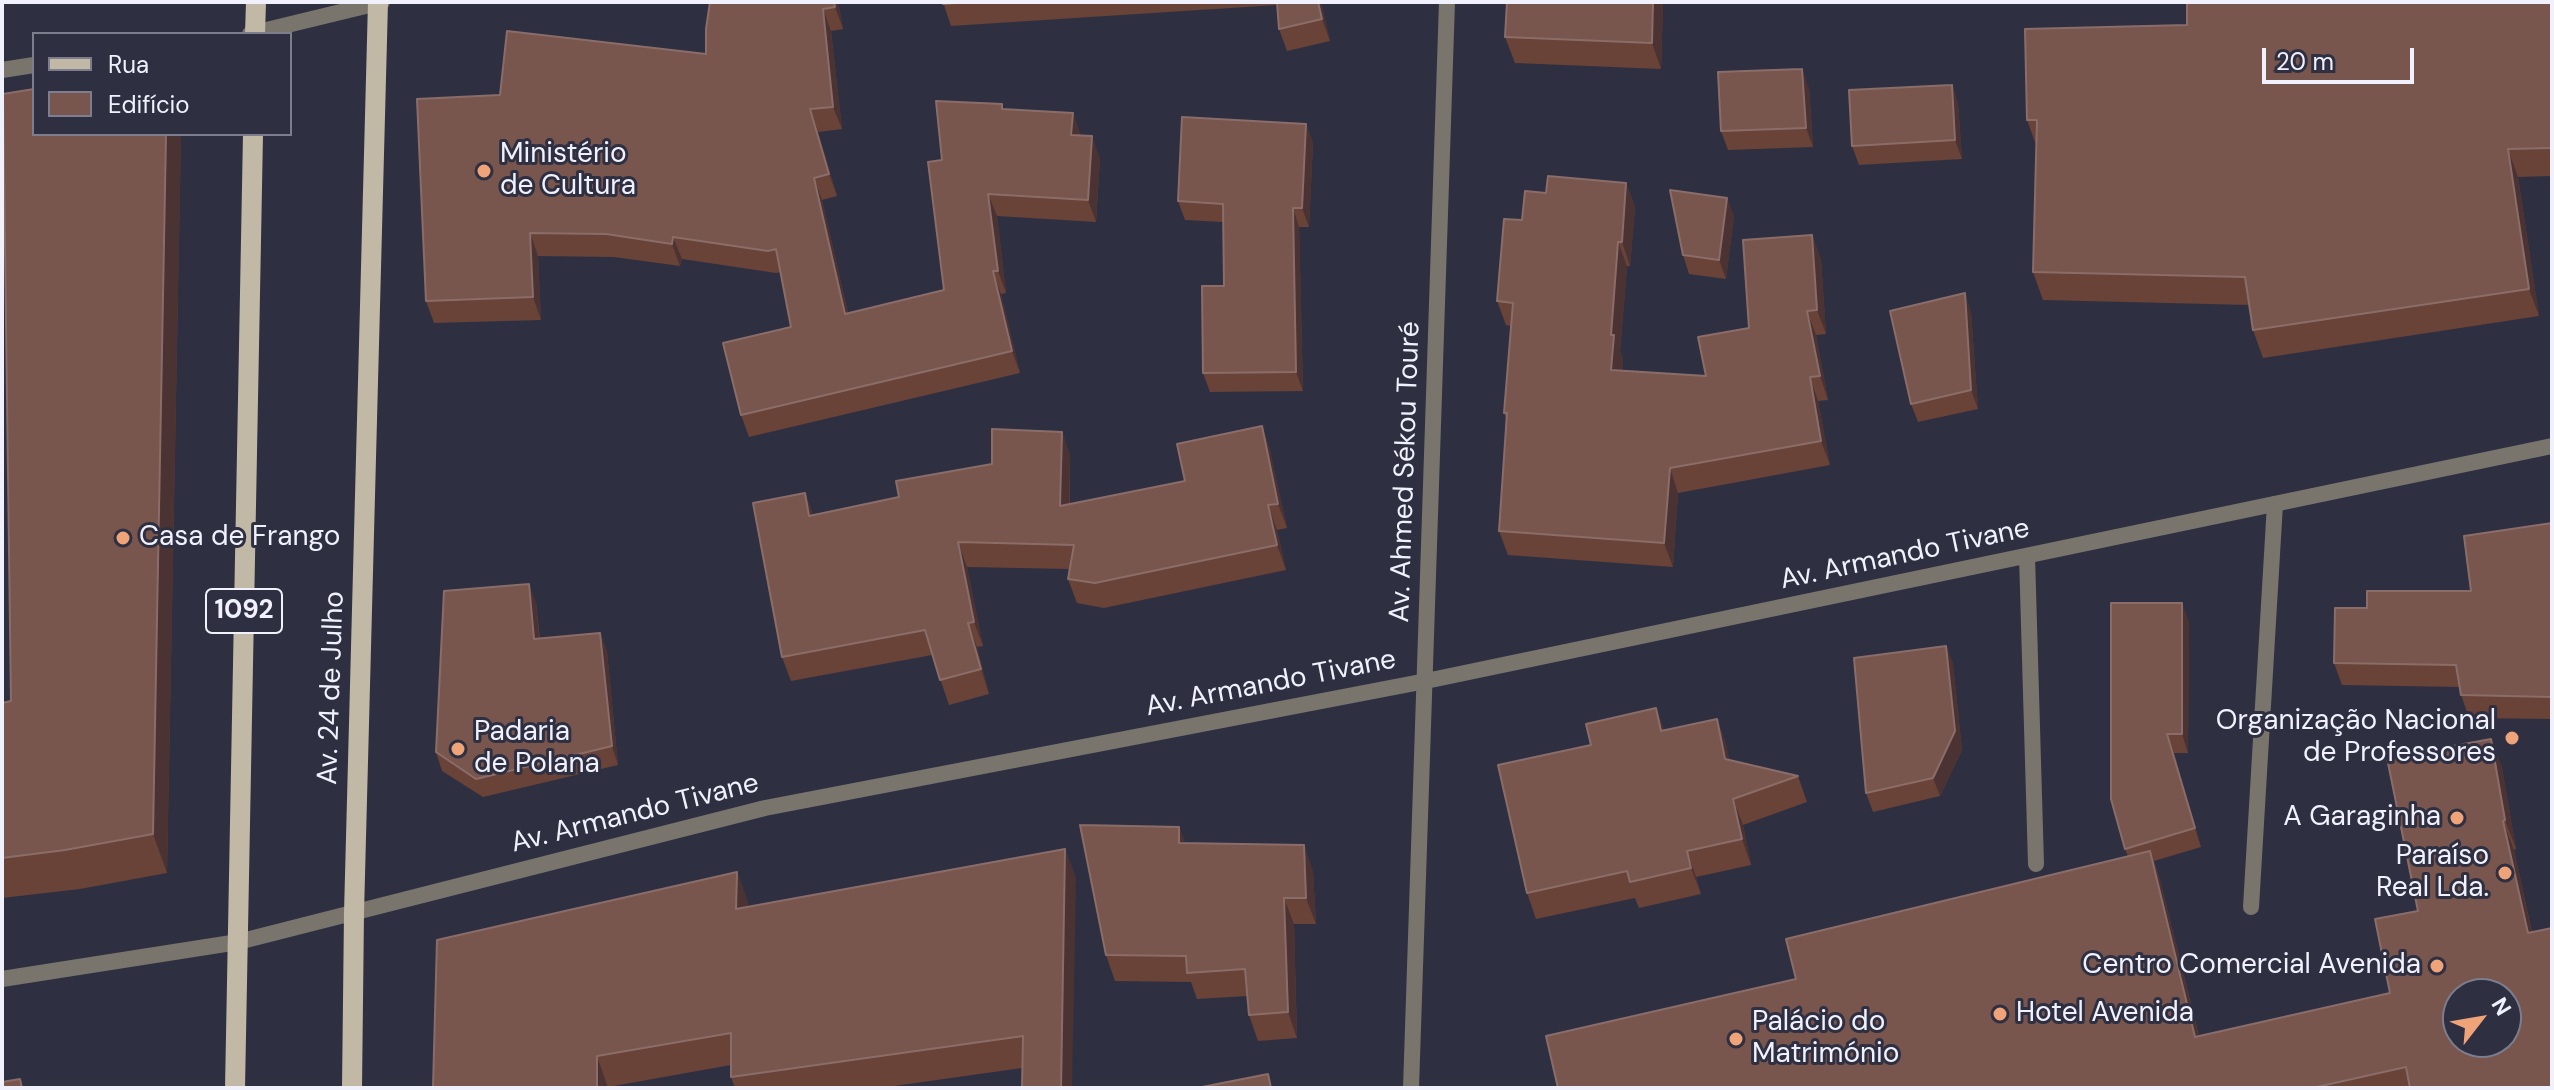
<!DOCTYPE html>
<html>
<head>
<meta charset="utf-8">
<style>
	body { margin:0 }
	#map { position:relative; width:2554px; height:1090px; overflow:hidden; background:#2e3042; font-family:"DM Sans",sans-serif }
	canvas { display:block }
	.frame { position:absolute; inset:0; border:4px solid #f0f1fd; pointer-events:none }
	.legend { position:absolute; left:32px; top:32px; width:260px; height:104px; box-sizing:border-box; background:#2e3042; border:2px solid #7c7d8d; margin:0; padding:10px 14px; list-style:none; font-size:24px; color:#f0f1fd }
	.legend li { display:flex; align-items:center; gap:16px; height:40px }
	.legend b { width:40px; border:2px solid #7c7d8d }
	.north { position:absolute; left:2442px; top:978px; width:80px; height:80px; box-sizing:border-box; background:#2e3042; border:2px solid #7c7d8d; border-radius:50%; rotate:59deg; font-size:22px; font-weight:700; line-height:32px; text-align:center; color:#f0f1fd }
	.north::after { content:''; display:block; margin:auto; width:28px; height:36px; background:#efa378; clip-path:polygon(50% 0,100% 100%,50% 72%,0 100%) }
	.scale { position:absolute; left:2262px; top:48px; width:152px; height:36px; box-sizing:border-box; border:4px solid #f0f1fd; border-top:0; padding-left:10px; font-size:24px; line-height:28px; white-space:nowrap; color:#f0f1fd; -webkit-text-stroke:6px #2e3042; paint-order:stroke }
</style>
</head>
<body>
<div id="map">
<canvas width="2554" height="1090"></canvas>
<div class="frame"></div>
<ul class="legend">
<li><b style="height:10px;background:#c1b9a6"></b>Rua</li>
<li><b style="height:22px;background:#78554d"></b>Edifício</li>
</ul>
<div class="north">N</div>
<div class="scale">20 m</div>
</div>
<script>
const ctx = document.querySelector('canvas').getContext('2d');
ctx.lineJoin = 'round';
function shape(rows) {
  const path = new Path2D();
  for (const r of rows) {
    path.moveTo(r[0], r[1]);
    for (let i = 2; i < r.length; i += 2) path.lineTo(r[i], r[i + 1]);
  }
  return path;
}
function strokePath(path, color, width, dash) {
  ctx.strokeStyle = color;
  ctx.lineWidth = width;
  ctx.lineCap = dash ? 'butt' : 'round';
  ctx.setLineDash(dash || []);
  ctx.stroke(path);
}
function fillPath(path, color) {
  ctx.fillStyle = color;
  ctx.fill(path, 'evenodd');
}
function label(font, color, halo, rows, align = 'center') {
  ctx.font = font + ' "DM Sans",sans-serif';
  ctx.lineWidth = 6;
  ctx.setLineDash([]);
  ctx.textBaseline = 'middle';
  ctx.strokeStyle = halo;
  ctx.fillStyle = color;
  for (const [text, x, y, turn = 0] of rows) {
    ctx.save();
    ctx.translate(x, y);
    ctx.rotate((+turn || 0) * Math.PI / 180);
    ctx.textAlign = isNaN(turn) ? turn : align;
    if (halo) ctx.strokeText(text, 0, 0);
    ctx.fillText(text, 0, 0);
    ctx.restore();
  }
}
const lane = shape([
	[2027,556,2036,864],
	[2251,907,2275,504]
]);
const street = shape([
	[250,34,382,2],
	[2,70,34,65],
	[2,979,238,942,765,808,1426,681,2552,446],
	[1411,1088,1447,2]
]);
const primary = shape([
	[255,34,256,2],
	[235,1088,253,134],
	[352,1088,354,913,378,2]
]);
const wall = shape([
	[710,2,838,2,843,29,831,31,842,129,818,132,837,196,822,200,848,313,944,290,942,160,1003,109,1100,158,1096,222,997,216,1006,293,1001,294,1020,373,749,437,741,415,791,327,780,272,776,273,682,259,680,266,614,257,538,256,541,320,434,323,426,301,500,95,706,54],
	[943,2,1321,2,1330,41,1287,51,1279,29,1277,5,951,26],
	[1507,2,1663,2,1661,69,1515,63,1505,37],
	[2552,2,2552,176,2518,177,2539,316,2263,358,2253,330,2250,305,2043,300,2033,272,2036,145,2027,120,2187,25],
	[1952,85,1958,104,1962,159,1859,165,1852,146],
	[1809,88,1813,147,1728,150,1721,131],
	[1306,124,1313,143,1309,227,1299,227,1303,391,1210,392,1203,373,1224,286,1223,222,1185,220,1178,201],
	[34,134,181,134,167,873,80,889,2,898,2,703,11,701],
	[1626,183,1635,207,1630,266,1627,266,1620,352,1623,359,1622,371,1706,376,1749,328,1812,235,1821,260,1826,334,1816,335,1828,400,1818,401,1830,465,1678,493,1673,567,1508,555,1499,531,1507,421,1504,413,1511,326,1506,325,1497,301,1546,193],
	[1734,216,1726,279,1689,274,1683,255],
	[1971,312,1978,409,1918,422,1911,404],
	[1262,426,1270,451,1287,528,1277,530,1286,570,1104,608,1077,603,1068,579,1070,569,967,567,983,646,977,647,989,694,949,705,932,655,791,681,782,657,805,493,813,515,899,497,992,464,1062,432,1070,456,1070,504,1185,481],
	[2552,523,2552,719,2469,718,2461,695,2459,687,2342,685,2334,663,2367,608,2471,591],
	[536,602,540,639,600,633,607,651,618,765,483,797,442,771,436,752],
	[2189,621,2188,753,2174,753,2201,847,2154,861,2160,880,2199,1036,2390,993,2418,911,2491,739,2502,768,2516,849,2514,850,2532,932,2552,1088,1558,1088,1796,979,2128,856,2125,849],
	[1946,646,1953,664,1962,750,1940,796,1873,812,1866,793],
	[1717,719,1726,745,1729,760,1798,776,1807,802,1743,825,1751,865,1696,877,1701,894,1639,908,1635,898,1536,919,1527,893,1591,745],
	[1179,827,1185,843,1313,871,1316,924,1294,924,1297,1038,1258,1041,1249,1015,1247,996,1197,999,1191,982,1115,981,1106,955],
	[1065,849,1076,879,1022,1068,880,1088,735,1088,731,1077,731,1065,608,1087,608,1088,433,1088,737,872,748,903,748,907]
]);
const shadedWall = shape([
	[834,2,838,2,843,29,835,7],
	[1318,2,1321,2,1330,41,1322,19],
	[1653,2,1663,2,1661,69,1652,43],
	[823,9,831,31,842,129,833,107],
	[1802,69,1809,88,1813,147,1806,128],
	[1952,85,1958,104,1962,159,1955,140],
	[810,109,818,132,837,196,829,174],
	[1073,113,1081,135,1071,135],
	[1306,124,1313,143,1309,227,1302,208],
	[166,134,181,134,167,873,153,834],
	[1092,136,1100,158,1096,222,1088,200],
	[2508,149,2518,177,2539,316,2529,289],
	[814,178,822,200,853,336,845,314],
	[1626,183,1635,207,1630,266,1622,242],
	[988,194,997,216,1006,293,998,271],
	[1727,198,1734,216,1726,279,1719,260],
	[1293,208,1299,227,1303,391,1296,372],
	[530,233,538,256,541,320,533,297],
	[1812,235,1821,260,1826,334,1817,310],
	[673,237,682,259,680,266,672,244],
	[1618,242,1627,266,1620,352,1623,359,1620,394,1611,370,1611,335],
	[993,271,1001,294,1020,373,1012,351],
	[1965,293,1971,312,1978,409,1971,390],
	[1807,311,1816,335,1828,400,1820,376],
	[1810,377,1818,401,1830,465,1821,441],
	[1262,426,1270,451,1287,528,1278,504],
	[1062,432,1070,456,1069,530,1060,506],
	[1670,468,1678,493,1673,567,1664,543],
	[805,493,814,518,809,516],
	[1268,505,1277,530,1286,570,1277,545],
	[958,542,967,567,983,646,974,622],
	[529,584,536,602,541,658,534,639],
	[2182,603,2189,621,2188,753,2182,734],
	[968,623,977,647,989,694,981,669],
	[600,633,607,651,618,765,612,746],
	[1946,646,1953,664,1962,750,1940,796,1933,778],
	[1656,708,1666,734,1661,731],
	[1717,719,1726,745,1735,785,1725,759],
	[2167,734,2174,753,2201,847,2195,828],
	[2491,739,2502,768,2516,849,2505,820],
	[1733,799,1743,825,1751,865,1742,839],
	[2503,821,2514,850,2538,962,2528,933],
	[1179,827,1189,853,1179,843],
	[1304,845,1313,871,1316,924,1306,898],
	[1065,849,1076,879,1072,1088,1061,1088],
	[1687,851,1696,877,1701,894,1691,868],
	[2150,851,2160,880,2206,1066,2195,1037],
	[737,872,748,903,747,940,736,909],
	[1284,898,1294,924,1297,1038,1288,1012],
	[597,1056,608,1088,597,1088]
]);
const building = shape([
	[710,2,834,2,835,7,823,9,833,107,810,109,829,174,814,178,845,314,944,290,928,162,942,160,936,101,1002,104,1002,109,1073,113,1071,135,1092,136,1088,200,988,194,998,271,993,271,1012,351,741,415,723,343,791,327,776,249,768,251,673,237,672,244,606,234,530,233,533,297,426,301,417,99,500,95,507,31,706,54,706,29,710,2],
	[943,2,969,2,943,4,943,2],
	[1277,2,1318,2,1322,19,1279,29,1277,2],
	[1507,2,1653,2,1652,43,1505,37,1507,2],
	[2187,2,2552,2,2552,148,2508,149,2529,289,2253,330,2245,277,2033,272,2037,120,2027,120,2025,29,2187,25,2187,2],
	[1802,69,1806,128,1721,131,1718,72,1802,69],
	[1952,85,1955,140,1852,146,1849,90,1952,85],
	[34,89,34,134,166,134,153,834,65,850,2,858,2,703,11,701,3,94,34,89],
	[1182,117,1306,124,1302,208,1293,208,1296,372,1203,373,1202,286,1224,286,1223,204,1178,201,1182,117],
	[1548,176,1626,183,1622,242,1618,242,1611,335,1614,335,1611,370,1706,376,1698,337,1749,328,1743,240,1812,235,1817,310,1807,311,1820,376,1810,377,1821,441,1670,468,1664,543,1499,531,1507,413,1504,413,1513,303,1497,301,1504,219,1522,220,1525,191,1546,193,1548,176],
	[1670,190,1727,198,1719,260,1683,255,1670,190],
	[1965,293,1971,390,1911,404,1890,311,1965,293],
	[1262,426,1278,504,1268,505,1277,545,1095,583,1068,579,1074,545,958,542,974,622,968,623,981,669,940,680,925,630,782,657,753,503,805,493,809,516,899,497,896,481,992,464,992,429,1062,432,1060,506,1185,481,1177,444,1262,426],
	[2552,523,2552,697,2461,695,2456,665,2334,663,2335,608,2367,608,2367,591,2471,591,2464,536,2552,523],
	[529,584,534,639,600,633,612,746,476,779,436,752,444,591,529,584],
	[2111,603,2182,603,2182,734,2167,734,2195,828,2125,849,2111,799,2111,603],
	[1946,646,1955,731,1933,778,1866,793,1854,658,1946,646],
	[1656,708,1661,731,1717,719,1725,759,1798,776,1733,799,1742,839,1687,851,1691,868,1630,882,1627,871,1527,893,1498,765,1591,745,1586,724,1656,708],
	[2491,739,2505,820,2503,821,2528,933,2552,928,2552,1088,2410,1088,2406,1067,2312,1088,1558,1088,1546,1036,1796,979,1786,939,2150,851,2195,1037,2390,993,2375,919,2418,911,2387,758,2491,739],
	[2458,994,2506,994,2506,1042,2458,1042,2458,994],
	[1080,825,1179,827,1179,843,1304,845,1306,898,1284,898,1288,1012,1249,1015,1245,969,1187,973,1186,956,1106,955,1080,825],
	[1065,849,1061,1088,1022,1088,1023,1036,731,1077,731,1033,597,1056,597,1088,433,1088,437,940,737,872,736,909,1065,849],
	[1268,1074,1271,1088,1197,1088,1268,1074],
	[20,1079,22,1088,2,1088,2,1082,20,1079]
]);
const markers = [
	[484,171,8,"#efa378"],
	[123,538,8,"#efa378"],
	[2512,738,8,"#efa378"],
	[458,749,8,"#efa378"],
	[2457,818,8,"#efa378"],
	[2505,873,8,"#efa378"],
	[2437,966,8,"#efa378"],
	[2000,1014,8,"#efa378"],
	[1736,1039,8,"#efa378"]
];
const shields = [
	[244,611,76]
];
const shieldNames = [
	["1092",244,611]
];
const poiNames = [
	["Ministério",500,155],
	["de Cultura",500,187],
	["Casa de Frango",139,538],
	["Organização Nacional",2496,722,"right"],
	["de Professores",2496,754,"right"],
	["Padaria",474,733],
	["de Polana",474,765],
	["A Garaginha",2441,818,"right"],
	["Paraíso",2489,857,"right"],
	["Real Lda.",2489,889,"right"],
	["Centro Comercial Avenida",2421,966,"right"],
	["Hotel Avenida",2016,1014],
	["Palácio do",1752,1023],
	["Matrimónio",1752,1055]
];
const streetNames = [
	["Av. Ahmed Sékou Touré",1406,472,-88],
	["Av. Armando Tivane",1905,555,-12],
	["Av. Armando Tivane",1271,684,-11],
	["Av. 24 de Julho",332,688,-88],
	["Av. Armando Tivane",635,814,-14]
];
strokePath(lane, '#79756c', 16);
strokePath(street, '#79756c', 16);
strokePath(primary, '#c1b9a6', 20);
fillPath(wall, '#694238');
fillPath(shadedWall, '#4b3333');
fillPath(building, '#78554d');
strokePath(building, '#8a6d69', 2);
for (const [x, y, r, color] of markers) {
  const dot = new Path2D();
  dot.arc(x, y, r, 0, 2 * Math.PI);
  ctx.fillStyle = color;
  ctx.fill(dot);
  strokePath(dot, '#2e3042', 3);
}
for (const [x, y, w] of shields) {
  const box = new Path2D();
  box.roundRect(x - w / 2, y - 22, w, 44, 6);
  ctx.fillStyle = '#2e3042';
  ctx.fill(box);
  strokePath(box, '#f0f1fd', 2);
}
label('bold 26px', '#f0f1fd', null, shieldNames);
label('28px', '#f0f1fd', '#2e3042', poiNames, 'left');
label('28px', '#f0f1fd', '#2e3042', streetNames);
</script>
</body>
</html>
